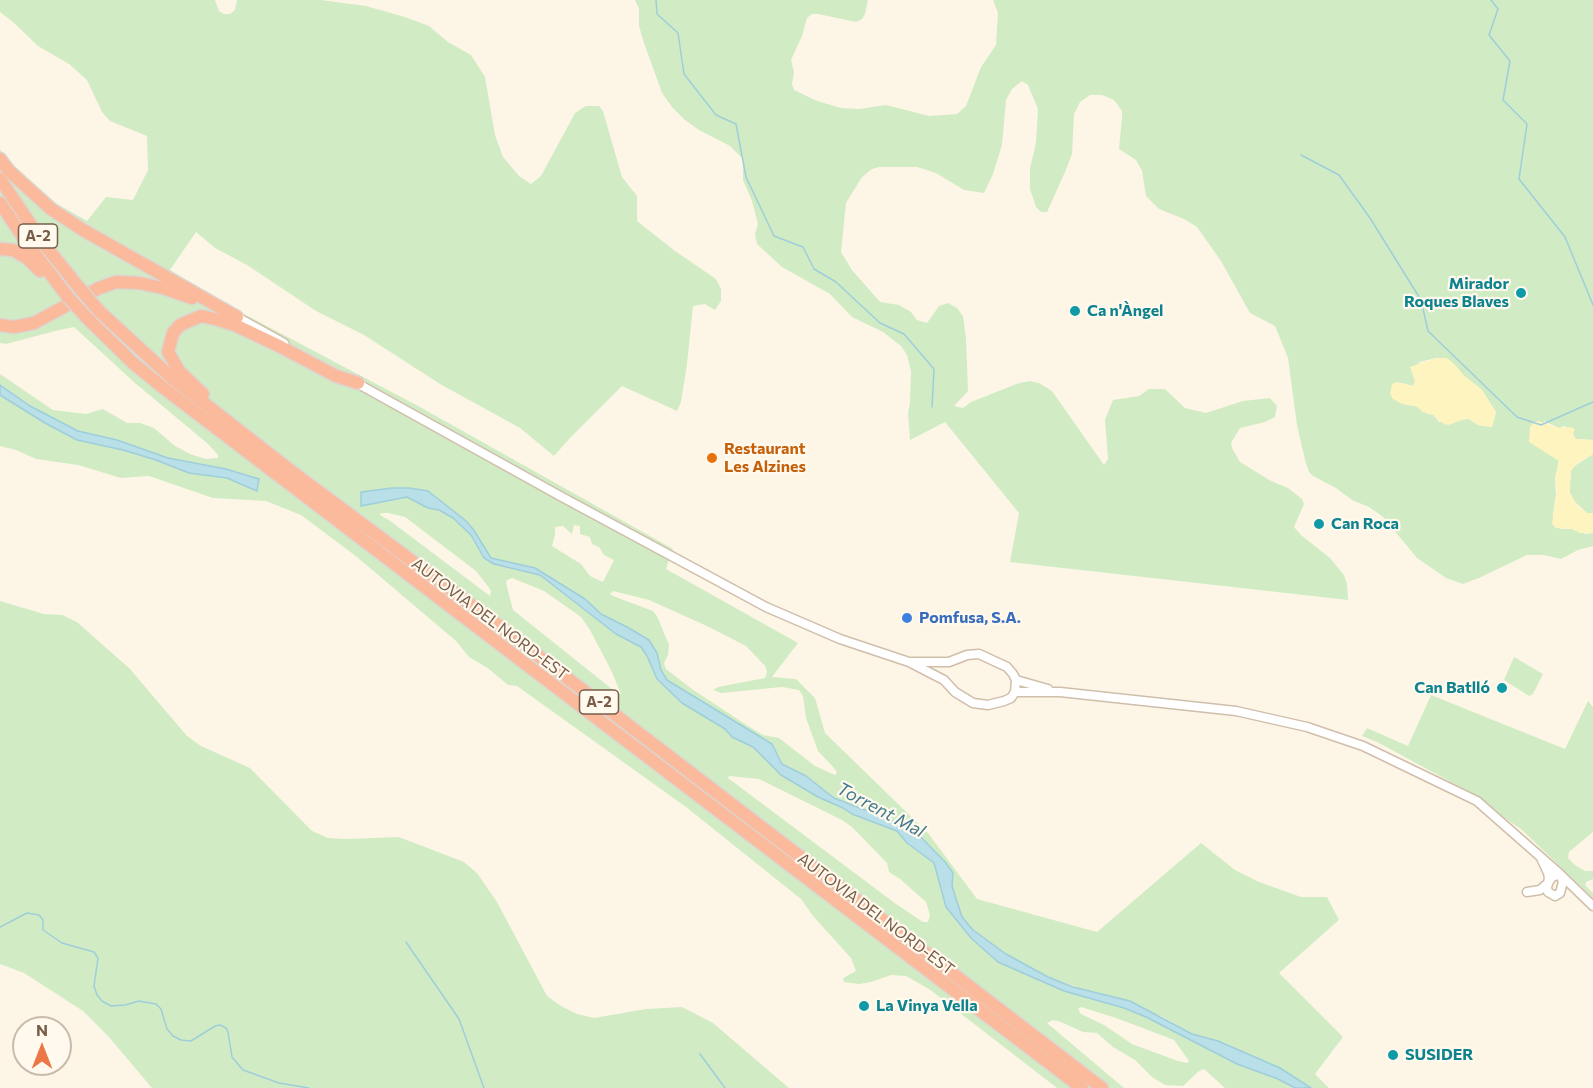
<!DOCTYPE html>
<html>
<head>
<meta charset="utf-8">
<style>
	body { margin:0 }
	#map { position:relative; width:1593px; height:1088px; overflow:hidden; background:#fdf6e6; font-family:Commissioner,sans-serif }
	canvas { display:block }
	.north { position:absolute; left:12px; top:1016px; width:60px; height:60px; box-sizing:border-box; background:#fff9ee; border:2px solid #c9bbac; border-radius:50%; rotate:0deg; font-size:16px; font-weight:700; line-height:24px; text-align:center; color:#795d49 }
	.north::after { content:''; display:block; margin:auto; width:21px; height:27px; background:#ed7646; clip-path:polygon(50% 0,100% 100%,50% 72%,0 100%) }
</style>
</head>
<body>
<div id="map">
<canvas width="1593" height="1088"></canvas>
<div class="north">N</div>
</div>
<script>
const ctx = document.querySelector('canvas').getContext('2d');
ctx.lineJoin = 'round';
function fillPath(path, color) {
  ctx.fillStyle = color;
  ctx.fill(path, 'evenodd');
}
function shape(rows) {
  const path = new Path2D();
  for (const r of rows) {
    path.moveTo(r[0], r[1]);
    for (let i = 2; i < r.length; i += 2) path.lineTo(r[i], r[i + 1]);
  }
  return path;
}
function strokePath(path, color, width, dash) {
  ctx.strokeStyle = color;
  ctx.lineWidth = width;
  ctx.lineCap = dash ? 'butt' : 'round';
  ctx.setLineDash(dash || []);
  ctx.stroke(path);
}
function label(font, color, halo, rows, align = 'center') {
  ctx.font = font + ' Commissioner,sans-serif';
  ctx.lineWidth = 4.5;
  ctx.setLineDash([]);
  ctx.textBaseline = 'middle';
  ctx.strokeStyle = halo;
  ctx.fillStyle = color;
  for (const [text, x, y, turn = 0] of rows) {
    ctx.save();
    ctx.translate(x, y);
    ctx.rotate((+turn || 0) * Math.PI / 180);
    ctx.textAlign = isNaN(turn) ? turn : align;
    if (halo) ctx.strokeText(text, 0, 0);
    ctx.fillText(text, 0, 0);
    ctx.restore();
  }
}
const green = shape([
	[0,0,215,0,219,11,224,14,230,14,235,10,237,0,321,0,366,6,405,17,429,26,448,42,471,55,485,77,495,135,503,157,519,176,531,184,541,176,575,113,586,106,599,106,603,111,622,177,637,196,637,221,675,251,716,279,721,289,721,301,715,310,705,304,693,306,687,364,681,402,677,411,622,386,570,438,554,456,520,428,440,384,364,335,316,311,247,265,215,248,196,232,170,270,246,315,420,407,673,549,666,569,798,643,772,677,796,679,815,698,825,733,928,833,977,899,1097,932,1201,843,1235,870,1259,882,1301,897,1327,897,1339,920,1279,973,1343,1037,1315,1074,1329,1088,1311,1088,1280,1068,1218,1041,1192,1034,1163,1017,1048,977,1006,954,973,930,962,917,952,886,953,873,938,855,891,820,834,798,806,776,782,763,772,744,667,680,661,670,657,653,649,640,627,627,601,614,585,599,535,568,491,558,473,529,465,520,428,491,409,488,361,492,361,505,407,497,428,508,439,510,453,518,471,535,484,558,540,575,616,634,641,647,647,656,657,679,682,703,725,729,732,737,754,747,781,775,818,797,843,808,852,814,897,831,907,843,929,858,934,863,939,876,940,887,946,907,971,938,998,962,1064,991,1124,1008,1146,1017,1237,1064,1278,1079,1295,1088,1225,1088,1204,1069,1199,1071,1183,1086,1165,1085,1152,1077,1135,1060,1113,1047,1097,1033,1083,1032,1061,1022,1053,1020,1047,1023,1124,1088,1057,1088,929,989,906,976,891,975,871,982,859,984,844,982,843,979,845,977,856,971,851,958,813,916,801,899,686,807,517,686,508,685,489,669,469,657,456,641,357,557,301,515,266,501,213,498,149,476,121,478,78,465,36,459,16,450,0,446,0,395,106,445,156,460,189,473,227,478,256,490,259,479,226,469,168,458,117,440,78,431,30,406,0,385,0,374,53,410,86,414,103,409,127,423,140,423,154,428,175,446,190,454,206,459,218,458,218,455,208,444,135,383,74,327,59,330,6,344,0,343,0,149,4,157,57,204,87,221,106,197,133,200,148,170,147,136,110,121,102,112,87,80,69,64,38,46,13,22,0,12],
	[388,513,405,517,476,571,487,585,491,591,490,596,389,520,380,515,381,513],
	[574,525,580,526,580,534,590,537,592,544,599,547,604,555,614,560,603,582,590,576,581,564,552,546,555,535,555,527,563,526,572,534],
	[512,578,544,591,581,617,590,630,611,670,621,694,617,693,513,610,506,583,507,580],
	[613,591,649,600,709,627,746,646,765,666,767,672,765,678,718,687,713,690,721,693,782,687,799,690,803,696,806,718,818,751,834,768,837,773,835,775,815,766,779,738,763,735,748,726,692,689,666,669,664,663,668,655,669,645,657,616,653,611,613,596,610,594],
	[729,776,759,779,842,820,852,827,887,863,889,872,900,879,926,902,930,915,928,922,923,922,896,904,728,778],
	[1081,1007,1119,1019,1174,1040,1189,1061,1187,1063,1178,1061,1132,1044,1104,1025,1081,1014,1078,1009],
	[635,0,868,0,865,14,862,19,856,22,818,14,812,14,807,18,802,36,791,60,794,72,792,84,794,90,817,101,841,108,859,109,886,105,929,116,957,114,966,106,981,67,996,45,998,13,993,0,1593,0,1593,440,1575,439,1565,426,1559,428,1544,421,1542,450,1559,460,1555,479,1556,494,1553,514,1561,529,1572,529,1586,534,1593,533,1593,546,1578,550,1561,559,1544,555,1527,555,1479,578,1463,584,1446,578,1417,558,1383,517,1369,507,1352,500,1336,488,1313,476,1309,472,1305,460,1297,425,1288,358,1275,326,1250,313,1221,261,1197,227,1184,219,1159,209,1146,196,1142,171,1136,160,1119,149,1122,117,1122,111,1114,100,1102,95,1090,95,1080,102,1074,114,1072,154,1065,172,1047,212,1041,212,1036,207,1030,189,1030,168,1036,143,1038,109,1028,85,1022,81,1012,89,1006,100,1002,145,993,174,984,193,964,190,936,173,917,167,879,167,872,169,862,177,846,203,841,252,852,270,880,302,899,305,911,312,917,320,927,323,939,306,948,303,957,308,963,316,966,338,968,391,954,406,963,408,971,402,1019,383,1030,381,1039,383,1052,391,1104,465,1108,459,1105,420,1113,400,1139,396,1149,389,1165,389,1185,408,1206,413,1243,401,1270,398,1277,406,1275,417,1265,422,1240,428,1231,443,1232,448,1240,462,1271,481,1288,488,1302,499,1304,504,1294,527,1301,535,1330,558,1344,575,1347,584,1348,600,1010,562,1019,513,945,422,910,440,908,413,910,403,911,371,907,355,901,346,883,332,852,317,830,294,782,267,757,244,755,234,758,224,752,201,743,180,743,159,730,146,699,130,685,120,672,107,662,93,644,43,639,26,639,9],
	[1436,358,1446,358,1455,365,1464,376,1481,389,1496,412,1492,427,1478,425,1469,419,1459,420,1454,423,1439,422,1433,414,1428,414,1416,406,1406,405,1402,383,1413,386,1415,381,1412,372,1420,362],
	[1593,454,1593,513,1592,514,1587,513,1575,502,1570,493,1570,482,1571,471,1573,467],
	[0,601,44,614,62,615,77,622,130,669,187,736,201,746,250,768,312,831,328,838,346,839,399,837,464,862,477,873,497,902,547,996,561,1006,577,1014,594,1018,646,1009,682,1007,713,1023,789,1088,152,1088,108,1036,83,1011,24,973,0,964],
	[1514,657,1543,674,1533,694,1529,696,1504,680],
	[1431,695,1565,749,1588,701,1593,707,1593,832,1569,852,1568,858,1575,865,1585,871,1593,871,1593,879,1586,882,1585,885,1593,893,1593,898,1522,830,1462,788,1377,742,1362,736,1367,728,1408,746]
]);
const sand = shape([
	[1436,358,1446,358,1451,361,1464,376,1481,389,1496,412,1492,427,1478,425,1469,419,1464,419,1449,425,1444,424,1433,415,1423,412,1416,406,1402,404,1393,399,1390,394,1392,384,1397,382,1413,386,1415,381,1410,367],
	[1538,421,1559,428,1570,427,1575,429,1573,434,1576,439,1593,440,1593,454,1577,463,1571,471,1570,488,1570,493,1578,507,1587,513,1593,513,1593,533,1580,533,1572,529,1556,528,1552,524,1557,489,1555,479,1559,461,1529,442,1530,427,1533,423]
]);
const water = shape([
	[0,385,30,406,78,431,117,440,168,458,226,469,259,479,257,491,227,478,189,473,156,460,123,450,77,440,45,423,0,395,0,385],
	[392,488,409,488,428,491,465,520,473,529,491,558,535,568,585,599,601,614,627,627,649,640,657,653,661,670,667,680,772,744,782,764,806,776,834,798,891,820,918,834,946,863,953,873,952,886,962,917,973,930,1006,954,1048,977,1073,987,1130,1001,1192,1034,1218,1041,1280,1068,1311,1088,1295,1088,1278,1079,1237,1064,1146,1017,1124,1008,1064,991,998,962,971,938,946,907,934,863,907,843,897,831,852,814,843,808,818,797,781,775,753,747,732,737,725,729,682,703,657,679,647,656,641,647,616,634,540,575,494,564,484,558,471,535,453,518,439,510,428,508,407,497,361,506,361,492,392,488]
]);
const stream = shape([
	[656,0,657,14,678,33,684,74,716,115,736,124,746,177,774,236,803,247,814,269,836,282,880,323,904,334,934,369,932,407],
	[1491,0,1498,9,1489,35,1510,61,1503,100,1527,124,1519,179,1565,237,1593,305],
	[1301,155,1339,175,1370,218,1421,300,1428,331,1517,417,1541,425,1593,402],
	[0,927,27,913,39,915,43,920,43,930,62,943,94,952,98,958,94,986,97,995,102,1001,111,1006,125,1005,139,1001,156,1004,161,1009,167,1029,173,1036,181,1040,191,1041,215,1026,220,1025,226,1028,228,1032,232,1057,243,1070,279,1083,309,1088],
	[406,942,459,1019,484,1088],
	[700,1054,725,1088]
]);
const minor = shape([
	[237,317,284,343],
	[353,381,562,497,766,607,840,639,909,662,944,680,955,692,973,703,988,705,1004,701,1011,698,1015,692,1016,680,1013,674,1007,667,979,654,967,655,949,662,909,662],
	[1016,680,1048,689],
	[1015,692,1060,692,1236,711,1307,727,1363,746,1477,801,1560,874,1593,906],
	[1527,892,1540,890,1548,883,1552,877,1560,874,1563,882,1560,893,1555,896,1548,892,1547,888,1549,878,1548,873,1541,858]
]);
const highway = shape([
	[0,159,9,171,51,209,83,230,237,317],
	[0,179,43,243,81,290],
	[0,203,32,250,68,297],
	[0,249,13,250,27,258,40,271],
	[99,311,173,379,291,471,490,619,1102,1088],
	[88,319,134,364,165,389,1082,1088],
	[0,325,14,327,34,323,99,288,116,282,139,283,163,288,192,298],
	[203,394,179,371,168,352,173,333,180,325,201,316,215,319,235,325,281,347,336,376,358,383]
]);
const highwayBridge = shape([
	[81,290,99,311],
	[68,297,88,319]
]);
const markers = [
	[1521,293,6,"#0f9aa8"],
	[1075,311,6,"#0f9aa8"],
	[712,458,6,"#e8710a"],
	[1319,524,6,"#0f9aa8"],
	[907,618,6,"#3f7fe0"],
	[1502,688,6,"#0f9aa8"],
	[864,1006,6,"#0f9aa8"],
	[1393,1055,6,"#0f9aa8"]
];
const shields = [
	[38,236,39],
	[599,702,39]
];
const shieldNames = [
	["A-2",38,236],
	["A-2",599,702]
];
const cultureNames = [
	["Mirador",1509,284,"right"],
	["Roques Blaves",1509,302,"right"],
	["Ca n'Àngel",1087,311],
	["Can Roca",1331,524],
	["Can Batlló",1490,688,"right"],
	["La Vinya Vella",876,1006],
	["SUSIDER",1405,1055]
];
const foodNames = [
	["Restaurant",724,449],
	["Les Alzines",724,467]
];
const shopNames = [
	["Pomfusa, S.A.",919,618]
];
const streetNames = [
	["AUTOVIA DEL NORD-EST",490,619,37],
	["AUTOVIA DEL NORD-EST",876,914,37]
];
const waterNames = [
	["Torrent Mal",881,810,28]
];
fillPath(green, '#d1ecc4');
fillPath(sand, '#fef4c0');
fillPath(water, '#b9dfe8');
strokePath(water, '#9fcedb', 1.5);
strokePath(stream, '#9fcedb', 1.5);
strokePath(minor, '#d0beab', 11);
strokePath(highway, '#dcd5d0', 15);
strokePath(minor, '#fff', 8);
strokePath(highway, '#faba9b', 12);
strokePath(highwayBridge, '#dcd5d0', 15, []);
strokePath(highwayBridge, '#faba9b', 12);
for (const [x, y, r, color] of markers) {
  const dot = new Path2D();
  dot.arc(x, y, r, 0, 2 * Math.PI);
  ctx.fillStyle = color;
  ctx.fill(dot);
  strokePath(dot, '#fff9ee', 2);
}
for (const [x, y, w] of shields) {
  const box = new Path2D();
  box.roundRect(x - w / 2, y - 12, w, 24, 4.5);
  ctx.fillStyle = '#fff9ee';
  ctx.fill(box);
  strokePath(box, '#795d49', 1.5);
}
label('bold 15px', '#795d49', null, shieldNames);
label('bold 16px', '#0d838f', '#fff9ee', cultureNames, 'left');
label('bold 16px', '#c56008', '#fff9ee', foodNames, 'left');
label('bold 16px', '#366cbe', '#fff9ee', shopNames, 'left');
label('16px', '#795d49', '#fff9ee', streetNames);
label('italic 18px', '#417b8d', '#fff9ee', waterNames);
</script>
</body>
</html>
